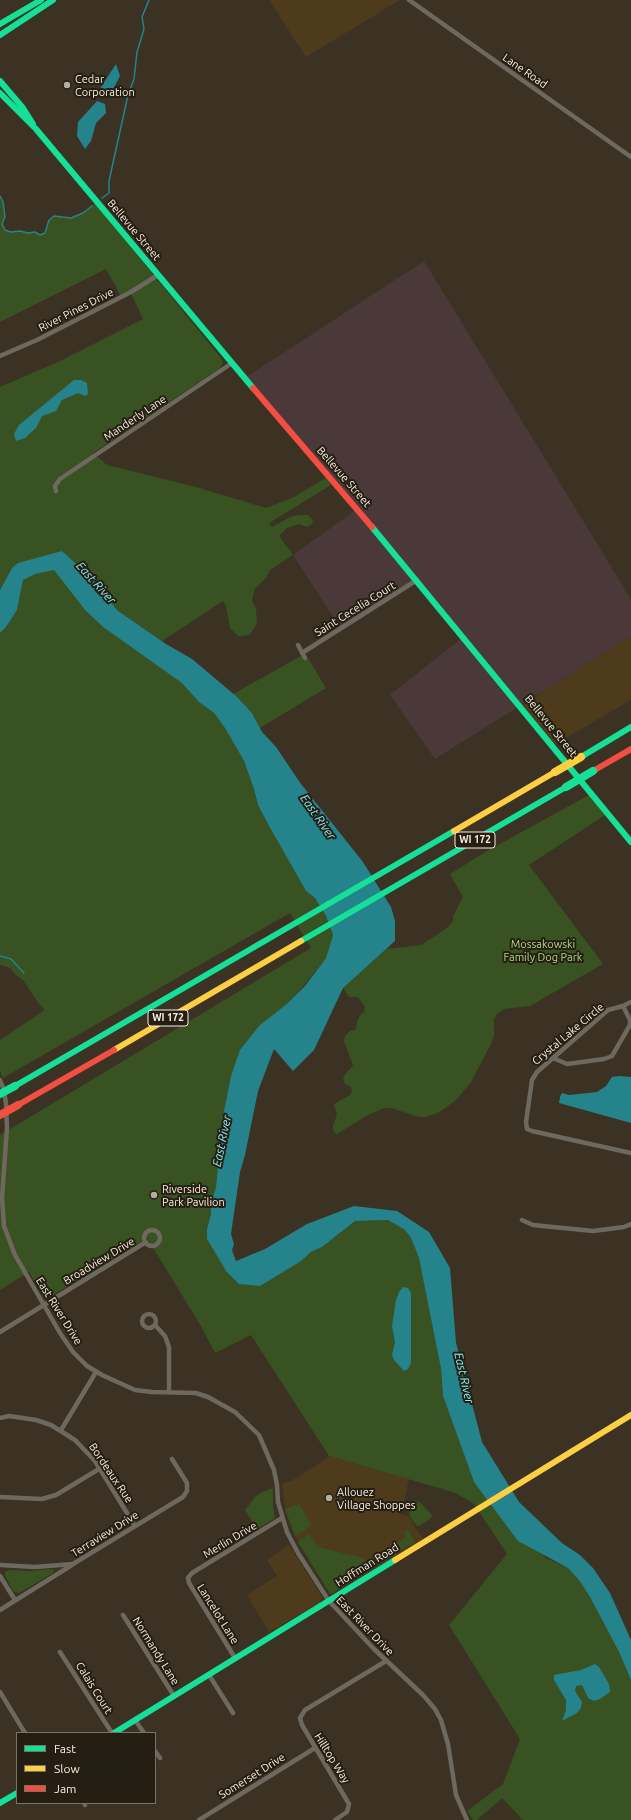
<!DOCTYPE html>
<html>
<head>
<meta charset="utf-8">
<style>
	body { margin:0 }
	#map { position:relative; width:631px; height:1820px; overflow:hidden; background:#3b3224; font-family:Ubuntu,sans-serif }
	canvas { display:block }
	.legend { position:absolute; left:16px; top:1732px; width:140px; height:72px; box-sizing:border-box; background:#251e12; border:1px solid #7a7264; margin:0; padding:5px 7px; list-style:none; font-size:12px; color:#f9efe0 }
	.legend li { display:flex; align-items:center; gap:8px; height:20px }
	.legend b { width:20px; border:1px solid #7a7264 }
</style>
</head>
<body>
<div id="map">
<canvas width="631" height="1820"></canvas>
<ul class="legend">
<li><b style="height:5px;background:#16e098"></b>Fast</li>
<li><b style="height:5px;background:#ffcf43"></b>Slow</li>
<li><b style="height:5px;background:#f24e42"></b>Jam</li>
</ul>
</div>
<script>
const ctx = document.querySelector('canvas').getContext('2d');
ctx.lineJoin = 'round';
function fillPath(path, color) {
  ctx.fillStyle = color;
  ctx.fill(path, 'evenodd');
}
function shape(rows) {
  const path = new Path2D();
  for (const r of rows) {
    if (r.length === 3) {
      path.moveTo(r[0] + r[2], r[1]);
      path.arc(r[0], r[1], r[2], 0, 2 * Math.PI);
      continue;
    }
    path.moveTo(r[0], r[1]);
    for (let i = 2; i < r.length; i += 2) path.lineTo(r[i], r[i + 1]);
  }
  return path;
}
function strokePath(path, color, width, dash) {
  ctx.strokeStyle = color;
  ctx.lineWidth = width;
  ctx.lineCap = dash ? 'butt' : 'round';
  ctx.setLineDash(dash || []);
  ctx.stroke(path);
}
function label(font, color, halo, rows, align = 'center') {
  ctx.font = font + ' Ubuntu,sans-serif';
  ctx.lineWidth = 4;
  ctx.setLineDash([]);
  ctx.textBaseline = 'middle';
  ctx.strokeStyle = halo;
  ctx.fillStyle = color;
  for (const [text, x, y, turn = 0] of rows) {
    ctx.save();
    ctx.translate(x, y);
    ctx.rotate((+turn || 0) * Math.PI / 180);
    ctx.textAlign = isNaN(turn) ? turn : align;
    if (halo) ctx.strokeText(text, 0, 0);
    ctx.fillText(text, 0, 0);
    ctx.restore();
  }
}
const built = shape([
	[269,0,400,0,306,57],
	[631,636,631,700,552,746,520,706],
	[329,1456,409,1479,401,1515,408,1516,423,1539,331,1595,294,1534,286,1513,282,1484,291,1481,309,1470],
	[289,1545,322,1596,321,1600,320,1603,269,1632,247,1595,277,1576,267,1560]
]);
const industrial = shape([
	[424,261,631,599,631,636,435,759,390,695,463,637,417,581,341,629,293,555,357,509,245,378]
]);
const green = shape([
	[0,196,3,202,5,217,2,224,5,230,11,232,20,231,28,233,35,232,40,235,45,233,49,220,54,216,71,218,83,213,95,203,221,358,223,362,220,368,93,453,107,465,196,487,266,508,292,498,326,478,331,485,269,523,272,527,290,517,298,515,308,515,313,520,312,524,307,527,299,524,287,528,279,536,293,555,270,570,266,578,255,588,252,600,256,609,257,624,250,634,244,636,238,636,230,628,226,606,223,601,162,641,117,610,92,578,62,551,54,569,85,610,103,627,183,683,199,702,214,713,225,728,244,761,254,789,258,805,269,826,306,891,315,898,326,916,333,935,326,958,231,1076,222,1121,216,1187,211,1203,211,1214,207,1229,207,1239,226,1271,301,1261,311,1252,322,1247,355,1221,388,1220,405,1230,411,1238,419,1258,424,1279,441,1369,443,1396,474,1482,495,1508,546,1558,568,1568,579,1580,590,1597,619,1652,631,1680,631,1820,523,1820,502,1798,477,1820,473,1820,467,1811,503,1784,520,1739,449,1625,507,1554,474,1504,456,1493,329,1456,251,1335,215,1353,201,1326,147,1238,45,1300,29,1272,0,1290,0,1135,311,948,290,913,3,1078,0,1071,0,1040,45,1010,39,1004,23,980,16,975,10,968,0,965,0,633,6,627,17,610,23,580,12,568,0,590,0,387,60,361,143,319,130,291,121,296,106,269,0,322],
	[301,656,304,660,308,658,326,688,260,728,252,713,233,694],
	[589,795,605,815,529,865,603,964,530,1006,504,1009,497,1014,494,1019,494,1036,491,1044,471,1082,456,1100,438,1113,425,1117,419,1117,391,1108,384,1108,366,1116,337,1134,335,1133,333,1130,333,1125,337,1115,334,1104,350,1095,352,1091,350,1086,345,1084,343,1080,345,1074,351,1068,353,1065,344,1041,345,1036,351,1030,353,1031,356,1029,358,1019,361,1014,364,1012,365,1007,358,997,349,997,343,988,386,949,421,945,447,928,453,921,453,916,463,897,450,874,487,851],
	[273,1488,273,1505,275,1518,257,1529,245,1510,255,1497,262,1492],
	[413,1500,420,1502,432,1515,431,1518,419,1526,416,1525,409,1515],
	[299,1504,312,1526,295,1536,285,1509],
	[408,1530,415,1542,330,1594,298,1542,309,1534,318,1547,363,1558,365,1562,406,1537,403,1533],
	[51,1569,54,1570,53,1573,19,1593,13,1591,5,1576,5,1572,9,1570,30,1571]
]);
const water = shape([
	[116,64,120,76,111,93,106,97,100,93,101,87],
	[97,101,105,104,106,113,96,123,91,141,85,149,77,136,78,122],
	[74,380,81,380,87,383,88,394,85,396,78,393,62,400,56,411,42,416,36,428,25,438,16,441,14,434,19,425],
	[62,551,92,578,117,610,166,644,192,659,236,696,252,713,262,732,276,747,301,784,363,862,391,907,395,921,395,941,343,988,314,1050,293,1071,274,1049,258,1091,245,1155,240,1172,231,1234,234,1244,232,1250,236,1261,265,1249,307,1224,354,1206,397,1211,429,1232,450,1268,456,1343,482,1442,519,1502,562,1543,580,1555,593,1568,610,1593,631,1640,631,1680,619,1652,590,1597,579,1580,568,1568,518,1541,474,1482,443,1396,441,1369,419,1258,411,1238,405,1230,388,1220,355,1221,322,1247,311,1252,301,1261,260,1286,239,1284,226,1271,207,1239,207,1229,211,1214,211,1203,216,1187,222,1121,231,1076,240,1050,259,1026,288,1003,305,986,326,958,333,935,326,916,315,898,306,891,269,826,258,805,254,789,244,761,225,728,214,713,199,702,182,683,103,627,85,610,54,570,35,574,23,580,17,610,6,627,0,633,0,590,12,568,18,563],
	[619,1076,631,1077,631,1123,559,1103,560,1097,562,1093,569,1095,597,1092,606,1086,612,1077],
	[403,1287,408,1288,411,1293,411,1363,408,1369,404,1371,394,1360,392,1355,395,1342,392,1326,396,1300,399,1292],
	[595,1664,599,1667,609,1684,610,1692,600,1699,594,1701,588,1698,582,1685,576,1686,575,1691,582,1702,581,1708,577,1713,562,1721,566,1710,566,1700,554,1680,554,1675,581,1670]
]);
const stream = shape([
	[0,196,3,202,5,217,2,224,5,230,11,232,20,231,28,233,35,232,40,235,45,233,49,220,54,216,71,218,83,213,92,206],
	[102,198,109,193,109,181,128,95,134,79,137,52,144,29,142,17,149,0],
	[0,956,11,959,24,973]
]);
const street = shape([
	[409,0,631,157],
	[0,356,37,340,131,292,158,275],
	[56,491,55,486,60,479,232,363],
	[298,645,305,658],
	[302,653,417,580],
	[631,1002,623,1006,608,1010,537,1072,532,1080,526,1122,527,1129,532,1131,631,1153],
	[553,1058,567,1064,604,1059,612,1056,630,1025,630,1020,623,1006],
	[0,1080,4,1090,6,1104,7,1128,2,1198,4,1226,15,1255,60,1333,73,1352,87,1366,102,1375,135,1390,152,1392,196,1393,208,1397,235,1412,259,1435,274,1470,277,1485,278,1502,287,1532,298,1553,329,1601,374,1649,423,1695,435,1709,441,1720,448,1744,456,1795,467,1820],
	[522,1220,533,1225,593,1231,624,1227,631,1224],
	[152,1238,8],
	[149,1321,7],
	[155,1325,165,1336,169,1347,169,1392],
	[0,1332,146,1242],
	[0,1418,9,1416,36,1420,51,1425,75,1440,95,1461,135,1526],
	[61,1430,96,1372],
	[0,1497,42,1499,56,1495,99,1469],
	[0,1565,35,1567,73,1564,183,1497,187,1491,187,1483,172,1459],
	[0,1576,15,1600],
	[0,1610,72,1565],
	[123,1615,174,1696],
	[60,1652,112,1733],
	[235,1658,189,1583,188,1578,192,1573,282,1518],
	[209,1675,233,1713],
	[0,1692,25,1733],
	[135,1720,144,1733],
	[155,1751,160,1758],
	[84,1803,85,1805],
	[199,1820,315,1748],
	[335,1820,347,1812,349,1804,302,1725,300,1718,305,1710,386,1661]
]);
const fast = shape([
	[0,24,41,0],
	[0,35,53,0],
	[0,81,23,108,33,124],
	[0,93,36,129,253,388],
	[372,527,631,842],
	[581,757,631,727],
	[301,941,566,787],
	[15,1086,454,831],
	[114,1733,395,1560],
	[0,1803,17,1793]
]);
const slow = shape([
	[454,831,555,772],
	[114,1050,301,941],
	[395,1560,631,1415]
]);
const jam = shape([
	[253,388,372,527],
	[593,771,631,749],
	[18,1105,114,1050]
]);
const fastBridge = shape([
	[566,787,593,771],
	[0,1094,15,1086]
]);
const slowBridge = shape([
	[555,772,581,757]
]);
const jamBridge = shape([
	[0,1115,18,1105]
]);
const markers = [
	[67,85,4,"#b6ad9e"],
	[154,1195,4,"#b6ad9e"],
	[329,1498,4,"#b6ad9e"]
];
const shields = [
	[475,840,40],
	[168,1018,40]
];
const shieldNames = [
	["WI 172",475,840],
	["WI 172",168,1018]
];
const streetNames = [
	["Lane Road",525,71,35],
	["Bellevue Street",134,230,50],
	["River Pines Drive",76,310,-27],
	["Manderly Lane",135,418,-34],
	["Bellevue Street",344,477,49],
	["Saint Cecelia Court",355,609,-32],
	["Bellevue Street",551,726,51],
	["Crystal Lake Circle",568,1034,-40],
	["Broadview Drive",99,1261,-31],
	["East River Drive",59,1311,58],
	["Bordeaux Rue",111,1473,56],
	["Terraview Drive",105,1534,-32],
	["Merlin Drive",230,1540,-31],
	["Hoffman Road",367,1565,-32],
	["Lancelot Lane",218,1614,58],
	["East River Drive",365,1626,46],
	["Normandy Lane",156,1651,58],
	["Calais Court",94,1688,58],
	["Hilltop Way",332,1758,58],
	["Somerset Drive",252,1776,-32]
];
const poiNames = [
	["Cedar",75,79],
	["Corporation",75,92],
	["Riverside",162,1189],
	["Park Pavilion",162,1202],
	["Allouez",337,1492],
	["Village Shoppes",337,1505]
];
const parkNames = [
	["Mossakowski",543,944],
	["Family Dog Park",543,957]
];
const waterNames = [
	["East River",96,583,48],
	["East River",318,817,55],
	["East River",222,1141,-78],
	["East River",464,1378,77]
];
fillPath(built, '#4d3b1c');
fillPath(industrial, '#4b3839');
fillPath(green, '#395221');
fillPath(water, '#25838c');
strokePath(stream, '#25838c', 1.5);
strokePath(street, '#6e695e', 4.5);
strokePath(fast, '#16e098', 6);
strokePath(slow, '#ffcf43', 6);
strokePath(jam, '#f24e42', 6);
strokePath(fastBridge, '#16e098', 8);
strokePath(slowBridge, '#ffcf43', 8);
strokePath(jamBridge, '#f24e42', 8);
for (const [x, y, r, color] of markers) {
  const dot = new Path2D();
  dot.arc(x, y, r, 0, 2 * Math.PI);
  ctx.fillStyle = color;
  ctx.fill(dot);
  strokePath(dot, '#251e12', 1.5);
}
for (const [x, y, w] of shields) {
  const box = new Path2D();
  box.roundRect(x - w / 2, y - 8, w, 16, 3);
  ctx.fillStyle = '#251e12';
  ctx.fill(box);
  strokePath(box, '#f9efe0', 1);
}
label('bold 10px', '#f9efe0', null, shieldNames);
label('11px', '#f9efe0', '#251e12', streetNames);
label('11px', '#f9efe0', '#251e12', poiNames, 'left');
label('11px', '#addc89', '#251e12', parkNames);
label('italic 12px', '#87edfa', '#251e12', waterNames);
</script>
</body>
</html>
